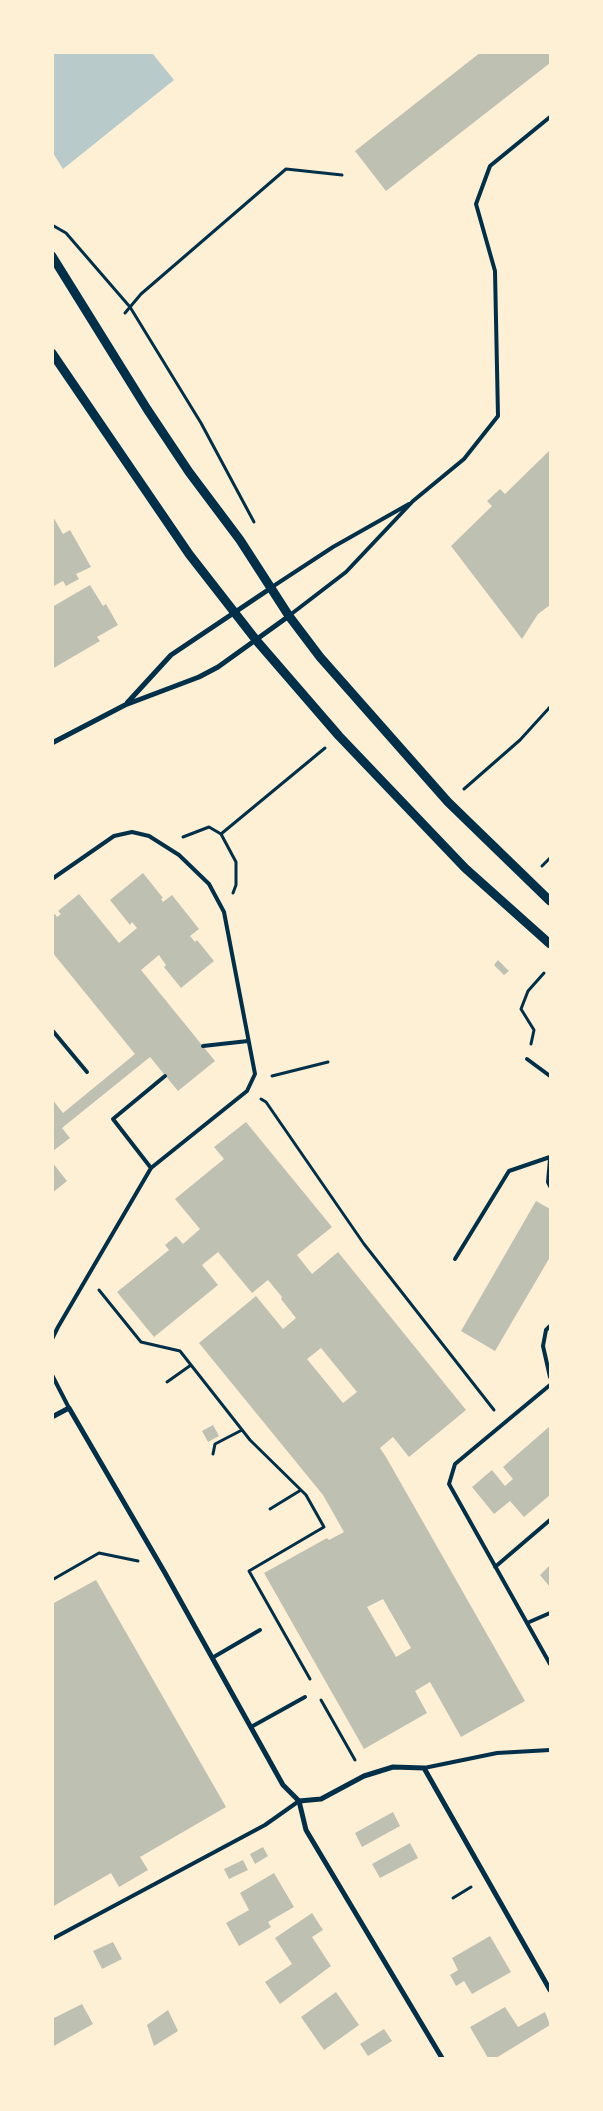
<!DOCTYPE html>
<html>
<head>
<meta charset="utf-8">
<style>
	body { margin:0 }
	#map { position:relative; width:603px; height:2111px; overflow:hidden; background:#fdf0d5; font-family:"Titillium Web",sans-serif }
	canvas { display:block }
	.frame { position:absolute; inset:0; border:54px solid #fdf0d5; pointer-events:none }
</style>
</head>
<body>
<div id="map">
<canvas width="603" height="2111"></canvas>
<div class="frame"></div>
</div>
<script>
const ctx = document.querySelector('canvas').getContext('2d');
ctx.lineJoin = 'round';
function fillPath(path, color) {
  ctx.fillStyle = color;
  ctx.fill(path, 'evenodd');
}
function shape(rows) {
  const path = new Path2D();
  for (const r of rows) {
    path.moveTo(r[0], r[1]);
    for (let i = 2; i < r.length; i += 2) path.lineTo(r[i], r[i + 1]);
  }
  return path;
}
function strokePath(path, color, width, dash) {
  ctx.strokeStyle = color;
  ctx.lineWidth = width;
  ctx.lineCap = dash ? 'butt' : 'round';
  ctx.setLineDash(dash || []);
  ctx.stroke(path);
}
const green = shape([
	[53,52,152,53,174,80,63,169,53,153]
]);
const building = shape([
	[481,52,550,52,550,63,386,191,355,151],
	[550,450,550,605,538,614,522,639,451,546,492,506,487,501,500,489,505,494],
	[52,515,63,534,70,530,91,567,76,574,79,579,66,586,63,581,52,587],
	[90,585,103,606,106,604,118,625,97,637,100,641,52,669,52,607],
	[143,873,163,898,161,899,163,902,172,895,199,929,190,936,195,942,197,940,214,961,181,988,164,967,166,965,159,955,141,970,215,1061,178,1091,150,1057,62,1128,70,1138,53,1151,52,1099,63,1113,135,1054,52,952,52,916,55,914,57,917,61,914,58,911,79,894,119,943,137,928,132,922,130,925,110,900],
	[498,960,509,971,504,975,494,965],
	[246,1122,332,1227,297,1255,312,1274,338,1252,466,1410,409,1457,393,1437,380,1448,386,1457,525,1701,461,1737,430,1682,415,1691,427,1713,364,1749,264,1573,327,1538,329,1540,344,1532,323,1495,199,1343,256,1296,283,1329,296,1318,281,1299,282,1297,268,1280,252,1293,218,1252,202,1265,218,1285,154,1337,117,1292,169,1250,165,1245,176,1236,183,1244,200,1229,175,1199,224,1159,214,1147],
	[321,1348,357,1392,343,1403,307,1359],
	[383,1599,411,1648,396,1657,367,1607],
	[52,1162,67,1181,52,1193],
	[536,1201,550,1209,550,1257,495,1351,461,1331],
	[213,1425,219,1436,208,1442,202,1431],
	[550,1426,550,1495,524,1517,510,1501,494,1514,472,1487,492,1470,505,1486,513,1479,503,1467],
	[550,1565,550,1587,540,1575],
	[96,1580,226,1807,140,1857,148,1870,119,1887,111,1873,52,1907,52,1604],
	[393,1812,400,1826,362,1847,355,1833],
	[410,1843,418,1858,380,1878,372,1864],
	[263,1847,268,1856,255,1864,250,1854],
	[243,1860,248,1870,229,1879,224,1869],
	[274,1873,294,1907,268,1922,271,1927,239,1946,226,1923,249,1910,240,1893],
	[312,1913,323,1930,312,1937,331,1966,280,2004,265,1982,292,1964,275,1938],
	[490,1936,511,1972,472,1994,464,1981,456,1986,450,1975,458,1970,452,1958],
	[113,1942,122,1959,102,1969,93,1951],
	[336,1992,359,2025,324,2050,301,2017],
	[82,2004,93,2024,52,2047,52,2019],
	[505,2007,518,2027,545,2012,550,2025,496,2058,488,2058,470,2027],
	[168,2010,178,2031,154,2046,147,2025],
	[384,2029,392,2041,368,2056,360,2044]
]);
const path = shape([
	[52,225,66,233,130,307,201,423,254,522],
	[125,313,141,294,286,169,342,175],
	[464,789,520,740,550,707],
	[183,837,209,827,221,834],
	[542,866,550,858],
	[233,893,236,885,236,862,221,834,325,748],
	[531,1044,534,1030,521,1009,528,991,544,973],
	[272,1076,328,1062],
	[261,1099,266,1102,364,1244,494,1410],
	[99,1290,141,1342,180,1351,250,1440,306,1495,324,1527,249,1571,310,1679],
	[167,1382,191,1365],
	[213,1454,215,1444,242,1430],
	[270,1509,301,1490],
	[52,1580,99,1553,138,1561],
	[321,1700,355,1760],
	[453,1898,471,1887]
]);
const service = shape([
	[272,587,333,547,409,504],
	[290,615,346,572,413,501,464,459,498,416,495,271,476,204,490,166,550,117],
	[52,879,114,836,132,832,149,836,179,855,209,884,224,912,255,1074,247,1091,151,1168,58,1327,52,1339],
	[52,1030,87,1072],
	[203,1046,248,1041],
	[527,1059,550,1076],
	[550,1159,548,1182,550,1186],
	[151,1168,113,1119,165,1076],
	[455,1259,509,1171,550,1157],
	[550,1326,546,1330,543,1346,550,1377],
	[52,1375,69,1408],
	[550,1385,455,1464,449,1484,550,1664],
	[495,1567,550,1520],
	[527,1623,550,1613],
	[212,1658,260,1630],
	[251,1727,305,1697],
	[424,1768,497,1753,550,1750],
	[52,1939,265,1825,299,1801]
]);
const minor = shape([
	[127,703,171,655,271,588],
	[52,743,125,705,199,677,218,667,289,616],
	[52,1417,69,1408,165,1573,283,1785,299,1801,321,1799,364,1776,393,1767,424,1768,550,1990],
	[299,1801,306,1830,442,2058]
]);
const tertiary = shape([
	[52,256,147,409,189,472,240,540,289,616,320,657,448,802,550,901],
	[52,353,189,554,256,640,339,736,465,868,550,944]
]);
fillPath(green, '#b9caca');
fillPath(building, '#bec0b2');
strokePath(path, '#003049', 3);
strokePath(service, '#003049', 4);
strokePath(minor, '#003049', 5);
strokePath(tertiary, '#003049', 9);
</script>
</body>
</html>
